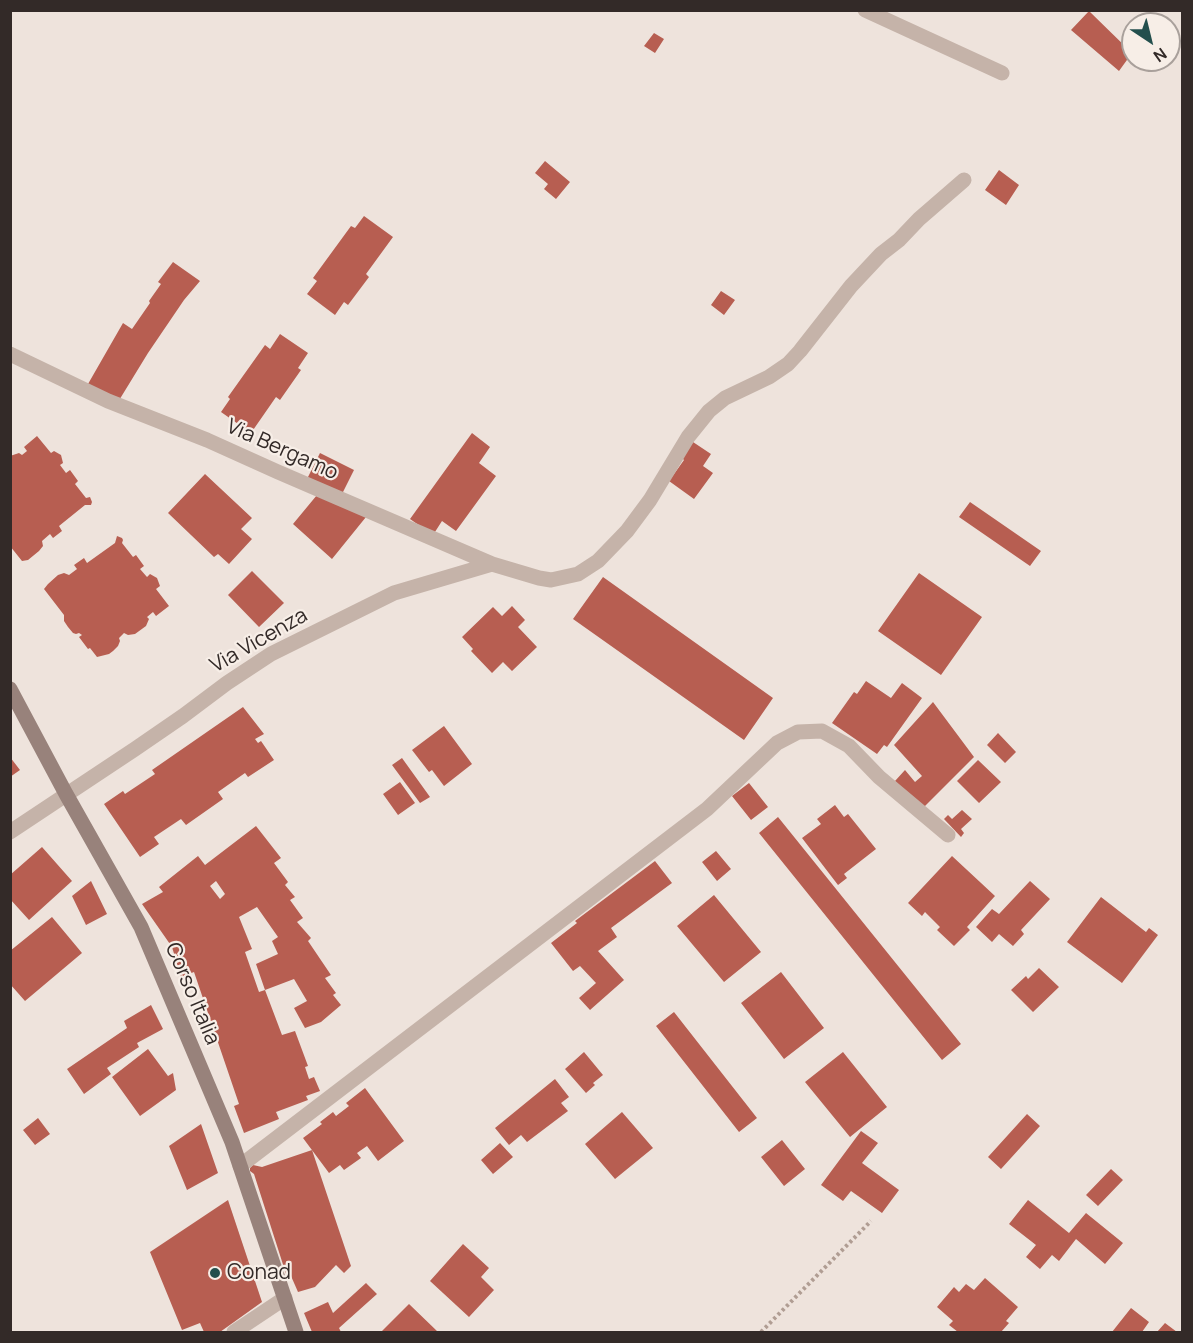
<!DOCTYPE html>
<html>
<head>
<meta charset="utf-8">
<style>
	body { margin:0 }
	#map { position:relative; width:1193px; height:1343px; overflow:hidden; background:#eee3dc; font-family:Manrope,sans-serif }
	canvas { display:block }
	.frame { position:absolute; inset:0; border:12px solid #332a28; pointer-events:none }
	.north { position:absolute; left:1121px; top:12px; width:60px; height:60px; box-sizing:border-box; background:#f7eee7; border:2px solid #a9a09b; border-radius:50%; rotate:145deg; font-size:16px; font-weight:700; line-height:24px; text-align:center; color:#332a28 }
	.north::after { content:''; display:block; margin:auto; width:21px; height:27px; background:#234f4d; clip-path:polygon(50% 0,100% 100%,50% 72%,0 100%) }
</style>
</head>
<body>
<div id="map">
<canvas width="1193" height="1343"></canvas>
<div class="frame"></div>
<div class="north">N</div>
</div>
<script>
const ctx = document.querySelector('canvas').getContext('2d');
ctx.lineJoin = 'round';
function fillPath(path, color) {
  ctx.fillStyle = color;
  ctx.fill(path, 'evenodd');
}
function shape(rows) {
  const path = new Path2D();
  for (const r of rows) {
    path.moveTo(r[0], r[1]);
    for (let i = 2; i < r.length; i += 2) path.lineTo(r[i], r[i + 1]);
  }
  return path;
}
function strokePath(path, color, width, dash) {
  ctx.strokeStyle = color;
  ctx.lineWidth = width;
  ctx.lineCap = dash ? 'butt' : 'round';
  ctx.setLineDash(dash || []);
  ctx.stroke(path);
}
function label(font, color, halo, rows, align = 'center') {
  ctx.font = font + ' Manrope,sans-serif';
  ctx.lineWidth = 4.5;
  ctx.setLineDash([]);
  ctx.textBaseline = 'middle';
  ctx.strokeStyle = halo;
  ctx.fillStyle = color;
  for (const [text, x, y, turn = 0] of rows) {
    ctx.save();
    ctx.translate(x, y);
    ctx.rotate((+turn || 0) * Math.PI / 180);
    ctx.textAlign = isNaN(turn) ? turn : align;
    if (halo) ctx.strokeText(text, 0, 0);
    ctx.fillText(text, 0, 0);
    ctx.restore();
  }
}
const building = shape([
	[1089,11,1132,53,1119,71,1071,30],
	[654,33,664,39,655,53,644,46],
	[545,161,570,182,556,199,544,189,548,184,535,173],
	[999,170,1019,185,1006,205,985,190],
	[364,216,393,237,366,274,369,277,348,305,344,302,335,315,307,294,317,281,313,278,351,226,355,228],
	[173,262,200,281,184,300,148,353,118,402,88,384,123,323,132,329,150,303,149,301,161,284,158,282],
	[721,291,735,300,724,315,711,305],
	[280,334,308,353,298,368,301,370,280,400,276,397,251,433,221,412,230,399,228,397,265,345,270,349],
	[472,433,490,447,479,463,496,476,456,531,442,521,433,535,410,519],
	[37,436,51,453,54,451,61,455,63,463,60,465,66,473,70,470,78,481,75,484,86,498,90,497,92,502,91,505,85,505,59,526,62,531,53,538,50,534,42,541,43,546,39,551,28,560,22,561,10,546,10,456,19,453,22,455,27,451,24,447],
	[693,442,711,454,703,466,713,473,694,499,669,481,684,460,682,458],
	[320,453,354,470,341,496,307,479],
	[205,474,252,518,241,529,252,539,229,564,218,554,214,557,168,513],
	[317,495,366,517,332,559,293,524],
	[970,502,1041,551,1030,566,959,517],
	[117,536,122,538,123,540,122,543,133,557,136,555,144,566,140,569,147,577,150,574,157,578,160,586,156,589,169,606,156,616,153,612,147,617,149,619,146,626,135,634,128,635,124,633,119,638,120,641,118,646,113,651,109,654,97,657,90,648,88,649,79,637,82,635,79,633,76,634,73,633,68,627,64,621,64,615,44,589,48,584,58,575,64,573,69,575,77,569,74,565,84,558,87,563,115,543],
	[252,571,284,603,259,627,228,595],
	[919,573,982,617,941,675,878,631],
	[603,577,773,698,744,740,573,619],
	[512,606,525,620,518,627,537,647,512,671,503,662,492,673,471,651,473,649,462,637,493,607,502,616],
	[866,681,891,698,902,683,922,698,887,747,884,745,877,754,832,723,854,692,857,694],
	[933,702,974,757,921,810,895,781,905,770,915,782,922,776,894,745],
	[243,707,264,734,255,739,258,743,261,741,274,760,248,777,245,773,218,792,223,799,186,825,181,819,154,837,159,844,140,857,104,804,123,791,125,794,155,774,152,770],
	[444,726,472,764,444,786,432,770,429,772,412,750],
	[998,733,1016,752,1005,763,987,745],
	[10,757,20,770,10,777],
	[402,758,430,797,420,803,392,765],
	[978,760,1001,782,979,803,957,781],
	[400,782,415,803,398,815,383,794],
	[749,783,768,807,751,820,732,796],
	[835,805,844,817,848,814,876,849,844,874,847,878,838,885,802,838,821,824,817,819],
	[962,810,972,819,961,829,964,833,961,837,944,819,948,815,952,819],
	[778,817,961,1044,942,1060,759,833],
	[256,826,281,858,274,863,288,882,285,885,295,897,290,900,303,918,297,922,311,938,308,941,331,975,325,978,336,993,333,995,341,1005,321,1022,305,1028,294,1008,307,1001,294,979,265,990,256,964,278,954,272,941,278,937,257,907,239,917,252,949,245,952,259,992,265,990,282,1035,295,1031,308,1066,305,1067,309,1079,314,1077,320,1091,306,1096,308,1100,276,1112,279,1119,244,1133,234,1106,239,1104,194,972,181,977,172,947,142,904,163,892,159,887,198,856,205,865],
	[216,881,225,894,220,899,210,886],
	[42,847,72,881,29,920,10,899,10,875],
	[716,851,731,869,717,881,702,862],
	[952,856,995,896,967,927,970,930,954,946,937,930,940,927,925,912,922,916,908,903],
	[655,861,672,883,611,928,617,937,598,951,624,980,590,1010,579,998,596,983,580,966,573,971,551,943,577,923,575,921],
	[91,881,107,914,86,925,72,896],
	[1030,881,1050,899,1021,930,1024,934,1013,946,999,934,992,942,976,927,992,909,999,914],
	[714,895,761,952,724,982,677,926],
	[1101,897,1146,932,1149,928,1158,935,1122,983,1067,942],
	[52,917,82,953,25,1001,10,984,10,951],
	[1039,968,1059,987,1033,1012,1011,990,1026,976,1028,979],
	[781,972,824,1028,784,1059,741,1003],
	[151,1005,163,1029,137,1043,139,1047,107,1068,111,1074,84,1094,67,1069,127,1028,124,1021],
	[674,1012,757,1118,739,1132,656,1026],
	[148,1049,168,1076,173,1073,176,1090,140,1116,112,1077],
	[584,1052,603,1075,593,1083,595,1085,586,1093,565,1069],
	[843,1052,887,1107,850,1137,805,1082],
	[555,1079,569,1097,561,1103,568,1111,527,1142,521,1135,509,1145,495,1128],
	[365,1088,404,1141,378,1161,367,1146,357,1153,361,1158,344,1170,340,1165,329,1173,303,1138,322,1124,320,1122,333,1112,336,1116,349,1106,346,1103],
	[622,1112,653,1148,615,1179,585,1144],
	[1027,1114,1040,1126,1001,1169,988,1157],
	[38,1118,50,1134,35,1145,23,1130],
	[201,1124,218,1173,187,1190,169,1146],
	[861,1131,878,1143,862,1163,899,1190,882,1213,851,1191,843,1201,821,1185],
	[782,1140,805,1169,784,1186,761,1157],
	[500,1143,513,1157,493,1174,481,1160],
	[312,1150,351,1266,344,1273,336,1265,315,1287,298,1292,291,1276,287,1277,254,1174,250,1171,250,1168,253,1165,262,1167],
	[1111,1169,1123,1180,1098,1206,1086,1195],
	[228,1200,262,1302,220,1332,204,1332,200,1323,182,1330,150,1252],
	[1028,1200,1069,1233,1086,1213,1123,1243,1105,1264,1076,1239,1059,1261,1052,1255,1040,1269,1026,1257,1036,1245,1009,1224],
	[463,1244,489,1268,481,1277,494,1290,469,1317,430,1281],
	[985,1278,1018,1307,1006,1321,1009,1323,1001,1332,958,1332,949,1325,953,1321,937,1307,954,1287,959,1292,966,1284,974,1290],
	[366,1283,377,1294,339,1328,341,1332,312,1332,304,1313,328,1302,333,1313],
	[409,1304,437,1331,436,1332,381,1332],
	[1131,1308,1149,1322,1142,1332,1112,1332],
	[1165,1323,1177,1332,1157,1332]
]);
const path = shape([
	[761,1332,871,1221]
]);
const street = shape([
	[865,10,1002,73],
	[10,354,108,401,207,440,278,472,492,564,539,578,551,580,578,574,598,561,627,531,650,500,688,437,709,411,725,398,769,377,788,364,800,351,851,286,881,254,899,240,919,219,964,180],
	[10,832,135,749,183,716,227,683,271,654,394,593,492,564],
	[240,1166,707,809,777,743,798,732,822,731,849,746,879,777,948,835],
	[234,1332,285,1298]
]);
const secondary = shape([
	[10,689,66,794,141,927,232,1142,296,1332]
]);
const markers = [
	[215,1273,6,"#234f4d"]
];
const streetNames = [
	["Via Bergamo",282,450,24],
	["Via Vicenza",259,641,-30],
	["Corso Italia",192,994,67]
];
const poiNames = [
	["Conad",227,1273]
];
fillPath(building, '#b75e51');
strokePath(path, '#b09d93', 4, [3, 3]);
strokePath(street, '#c5b3a9', 15);
strokePath(secondary, '#98827b', 15);
for (const [x, y, r, color] of markers) {
  const dot = new Path2D();
  dot.arc(x, y, r, 0, 2 * Math.PI);
  ctx.fillStyle = color;
  ctx.fill(dot);
  strokePath(dot, '#f7eee7', 2);
}
label('21px', '#332a28', '#f7eee7', streetNames);
label('21px', '#332a28', '#f7eee7', poiNames, 'left');
</script>
</body>
</html>
